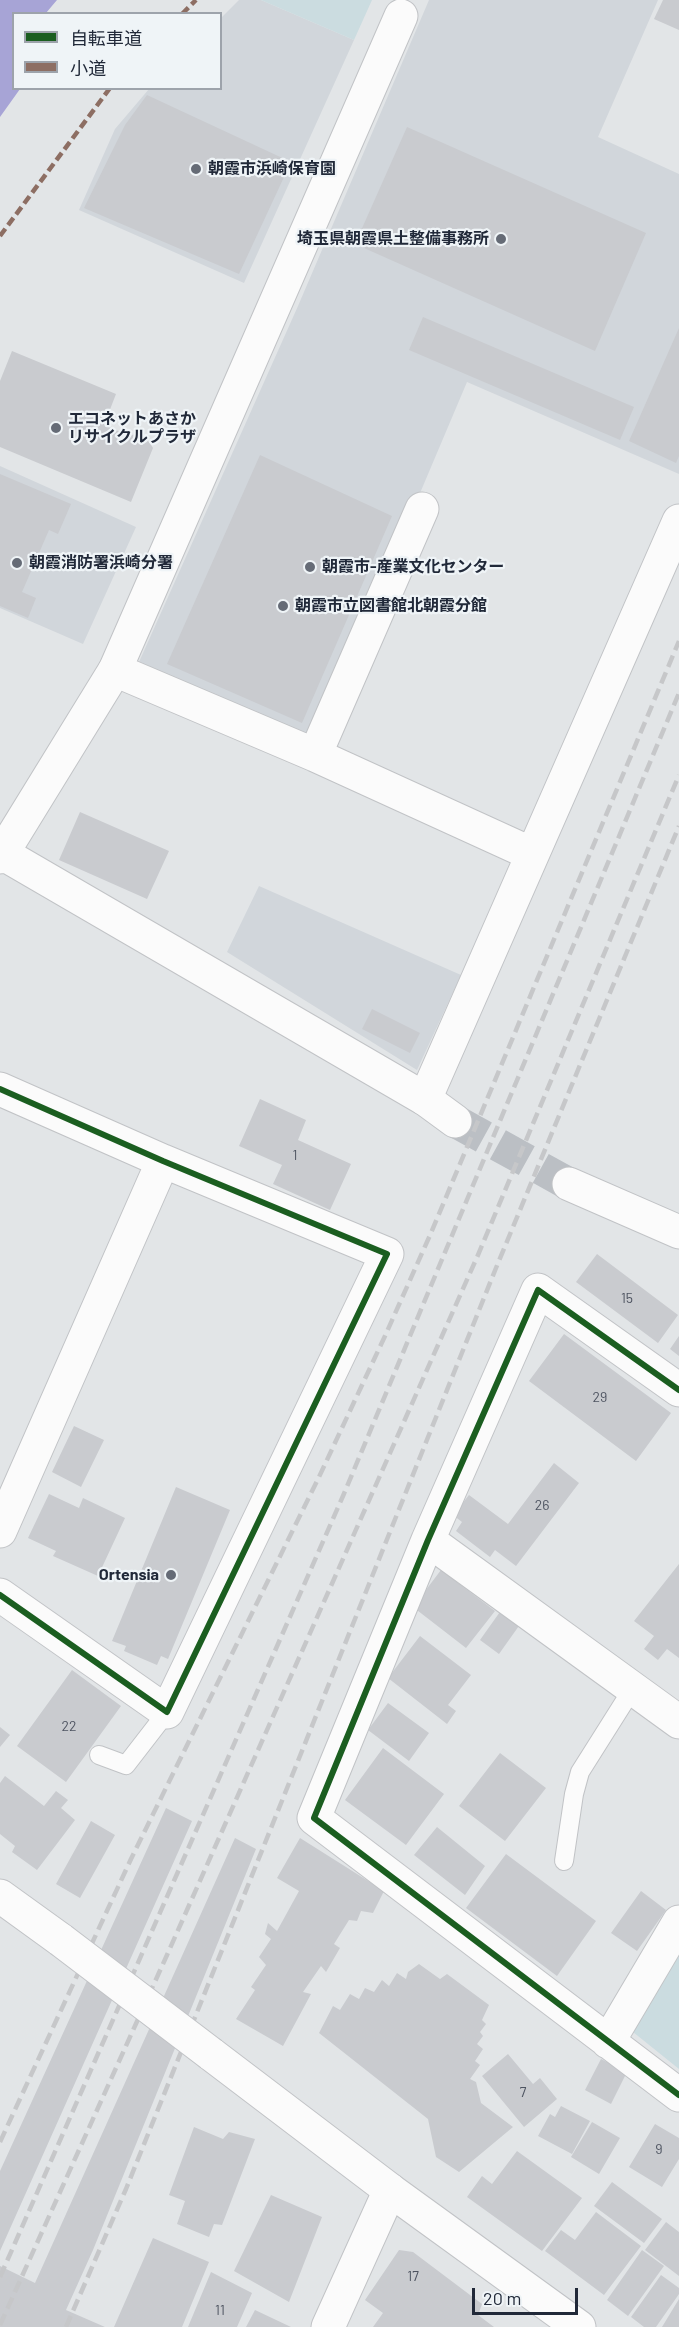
<!DOCTYPE html>
<html>
<head>
<meta charset="utf-8">
<style>
	body { margin:0 }
	#map { position:relative; width:679px; height:2327px; overflow:hidden; background:#e2e5e7; font-family:Barlow,"Noto Sans JP",sans-serif }
	canvas { display:block }
	.legend { position:absolute; left:12px; top:12px; width:210px; height:78px; box-sizing:border-box; background:#eff4f7; border:2px solid #9da3ab; margin:0; padding:8px 10px; list-style:none; font-size:18px; color:#212939 }
	.legend li { display:flex; align-items:center; gap:12px; height:30px }
	.legend b { width:30px; border:2px solid #9da3ab }
	.scale { position:absolute; left:472px; top:2288px; width:106px; height:27px; box-sizing:border-box; border:3px solid #212939; border-top:0; padding-left:8px; font-size:18px; line-height:21px; white-space:nowrap; color:#212939; -webkit-text-stroke:4px #eff4f7; paint-order:stroke }
</style>
</head>
<body>
<div id="map">
<canvas width="679" height="2327"></canvas>
<ul class="legend">
<li><b style="height:8px;background:#1b5e20"></b>自転車道</li>
<li><b style="height:8px;background:#8d6e63"></b>小道</li>
</ul>
<div class="scale">20 m</div>
</div>
<script>
const ctx = document.querySelector('canvas').getContext('2d');
ctx.lineJoin = 'round';
function fillPath(path, color) {
  ctx.fillStyle = color;
  ctx.fill(path, 'evenodd');
}
function shape(rows) {
  const path = new Path2D();
  for (const r of rows) {
    path.moveTo(r[0], r[1]);
    for (let i = 2; i < r.length; i += 2) path.lineTo(r[i], r[i + 1]);
  }
  return path;
}
function strokePath(path, color, width, dash) {
  ctx.strokeStyle = color;
  ctx.lineWidth = width;
  ctx.lineCap = dash ? 'butt' : 'round';
  ctx.setLineDash(dash || []);
  ctx.stroke(path);
}
function label(font, color, halo, rows, align = 'center') {
  ctx.font = font + ' Barlow,"Noto Sans JP",sans-serif';
  ctx.lineWidth = 4.5;
  ctx.setLineDash([]);
  ctx.textBaseline = 'middle';
  ctx.strokeStyle = halo;
  ctx.fillStyle = color;
  for (const [text, x, y, turn = 0] of rows) {
    ctx.save();
    ctx.translate(x, y);
    ctx.rotate((+turn || 0) * Math.PI / 180);
    ctx.textAlign = isNaN(turn) ? turn : align;
    if (halo) ctx.strokeText(text, 0, 0);
    ctx.fillText(text, 0, 0);
    ctx.restore();
  }
}
const built = shape([
	[239,0,261,0,354,40,244,283,79,210,115,129,149,89,220,88,221,18],
	[429,0,658,0,598,137,679,174,679,474,467,382,412,512,306,742,139,662,298,306],
	[0,466,136,527,83,644,0,608],
	[259,886,461,975,417,1070,227,952]
]);
const green = shape([
	[261,0,372,0,354,40],
	[679,1955,679,2069,633,2032]
]);
const water = shape([
	[0,0,57,0,46,13,14,14,14,88,20,89,0,117]
]);
const building = shape([
	[663,0,679,0,679,30,654,19],
	[147,95,291,162,239,274,84,208,125,125],
	[407,127,646,233,595,351,355,244],
	[423,317,634,407,620,440,409,350],
	[679,328,679,456,676,463,629,441],
	[12,351,116,394,104,425,130,436,142,431,153,448,131,502,0,447,0,381],
	[260,455,392,516,302,723,167,664],
	[0,474,71,504,58,534,49,530,22,592,36,598,28,618,0,606],
	[80,812,169,851,147,899,59,860],
	[372,1009,420,1033,410,1053,362,1029],
	[260,1099,306,1120,298,1140,351,1164,330,1210,273,1184,282,1165,239,1146],
	[597,1254,678,1315,658,1343,576,1282],
	[564,1334,671,1413,636,1461,529,1381],
	[679,1336,679,1356,670,1349],
	[74,1426,104,1440,81,1487,52,1472],
	[554,1463,579,1483,516,1566,495,1550,490,1557,456,1531,462,1522,453,1515,469,1495,508,1524],
	[176,1487,230,1510,168,1659,161,1656,157,1665,124,1651,126,1646,112,1641],
	[49,1494,79,1508,83,1498,125,1518,98,1576,53,1556,56,1551,28,1538],
	[679,1564,679,1658,667,1649,658,1660,644,1649,654,1636,634,1621],
	[441,1570,495,1611,466,1648,413,1607],
	[502,1609,521,1623,499,1654,480,1640],
	[420,1636,471,1675,448,1705,456,1711,447,1724,388,1678],
	[72,1670,121,1706,66,1782,17,1746],
	[388,1703,429,1733,409,1761,368,1730],
	[0,1727,10,1735,0,1747],
	[383,1748,444,1794,406,1845,345,1800],
	[500,1753,546,1788,505,1841,459,1806],
	[5,1776,44,1806,56,1791,68,1800,61,1808,75,1820,37,1870,12,1852,15,1846,0,1834,0,1783],
	[166,1808,192,1821,0,2251,0,2171],
	[91,1821,115,1835,80,1898,56,1884],
	[437,1827,485,1866,465,1895,414,1855],
	[235,1838,256,1849,93,2250,66,2310,105,2327,0,2327,0,2266,35,2283],
	[300,1838,384,1891,373,1913,361,1911,357,1921,349,1920,334,1944,340,1948,326,1972,321,1966,303,1992,311,1994,283,2046,236,2019,255,1990,251,1987,266,1965,259,1957,271,1939,265,1934,268,1923,277,1931,299,1891,277,1878],
	[506,1854,596,1921,557,1976,466,1908],
	[641,1891,666,1910,637,1951,611,1933],
	[419,1964,440,1979,447,1974,489,2005,482,2020,486,2024,480,2032,483,2036,477,2044,483,2049,475,2061,480,2065,470,2079,476,2082,481,2103,513,2127,459,2172,436,2157,428,2119,319,2033,333,2006,340,2010,350,1994,359,1999,365,1988,374,1992,382,1980,389,1986,397,1973,406,1979,408,1972],
	[508,2054,533,2084,540,2078,557,2099,524,2127,482,2076],
	[601,2059,627,2072,611,2104,585,2090],
	[561,2106,590,2121,572,2154,538,2136,550,2114,555,2117],
	[592,2122,620,2138,599,2174,571,2157],
	[655,2124,679,2138,679,2159,662,2187,629,2167],
	[194,2127,223,2139,229,2132,255,2139,222,2225,214,2224,209,2237,177,2224,185,2201,169,2195],
	[517,2151,582,2198,542,2251,467,2197,482,2176,492,2184],
	[612,2182,662,2219,644,2243,594,2206],
	[271,2195,322,2217,289,2302,234,2271],
	[596,2212,641,2246,604,2295,545,2251,561,2230,575,2240],
	[666,2222,679,2232,679,2276,645,2250],
	[153,2238,209,2262,182,2327,114,2327],
	[399,2250,413,2252,482,2304,478,2315,494,2327,373,2327,383,2313,365,2300],
	[642,2250,664,2266,628,2316,607,2300],
	[211,2272,252,2293,237,2327,188,2327],
	[661,2275,679,2288,679,2294,656,2327,644,2327,631,2317],
	[679,2299,679,2327,662,2327],
	[255,2310,291,2327,246,2327]
]);
const tertiaryTunnel = shape([
	[455,1121,569,1184]
]);
const service = shape([
	[99,1755,126,1765,167,1712],
	[564,1861,574,1794,580,1772,633,1688]
]);
const minor = shape([
	[115,670,315,755,532,854],
	[315,755,422,509],
	[0,1089,163,1161,387,1254,167,1712,0,1595],
	[425,1099,679,521],
	[679,1390,538,1290,428,1540,314,1818,679,2095],
	[0,1531,163,1161],
	[428,1540,679,1722],
	[608,2042,679,1922],
	[328,2327,390,2190]
]);
const tertiary = shape([
	[0,852,425,1099,455,1121],
	[0,857,115,670,401,16],
	[569,1184,679,1232],
	[0,1896,61,1940],
	[211,2054,390,2190,579,2327]
]);
const rail = shape([
	[0,2142,131,1859,319,1477,385,1336,431,1233,679,641],
	[0,2277,343,1496,679,693],
	[0,2325,167,1955,478,1255,679,775],
	[66,2327,126,2189,496,1268,679,826]
]);
const tertiaryBridge = shape([
	[61,1940,211,2054]
]);
const quiet = shape([
	[182,14,196,0],
	[0,236,110,88]
]);
const cycleway = shape([
	[0,1089,163,1161,387,1254,167,1712,0,1595],
	[679,1390,538,1290,428,1540,314,1818,679,2095]
]);
const markers = [
	[196,169,6,"#656b76"],
	[501,239,6,"#656b76"],
	[56,428,6,"#656b76"],
	[17,563,6,"#656b76"],
	[310,567,6,"#656b76"],
	[283,606,6,"#656b76"],
	[171,1575,6,"#656b76"]
];
const numberNames = [
	["1",295,1155],
	["15",627,1298],
	["29",600,1397],
	["26",542,1505],
	["22",69,1726],
	["7",523,2092],
	["9",659,2149],
	["17",413,2276],
	["11",220,2310]
];
const poiNames = [
	["朝霞市浜崎保育園",208,169],
	["埼玉県朝霞県土整備事務所",489,239,"right"],
	["エコネットあさか",68,419],
	["リサイクルプラザ",68,437],
	["朝霞消防署浜崎分署",29,563],
	["朝霞市-産業文化センター",322,567],
	["朝霞市立図書館北朝霞分館",295,606],
	["Ortensia",159,1575,"right"]
];
fillPath(built, '#d1d6db');
fillPath(green, '#cbdce0');
fillPath(water, '#a7a4d6');
fillPath(building, '#c9cbcf');
strokePath(tertiaryTunnel, '#bbbfc4', 33, [33, 16]);
strokePath(service, '#c1c3c6', 20);
strokePath(minor, '#c1c3c6', 35);
strokePath(tertiary, '#c1c3c6', 35);
strokePath(service, '#fbfbfb', 18);
strokePath(minor, '#fbfbfb', 33);
strokePath(tertiary, '#fbfbfb', 33);
strokePath(rail, '#c6c7c9', 4.5, [12, 6]);
strokePath(tertiaryBridge, '#c1c3c6', 35, []);
strokePath(tertiaryBridge, '#fbfbfb', 33);
strokePath(quiet, '#8d6e63', 4.5, [9, 4.5]);
strokePath(cycleway, '#1b5e20', 6);
for (const [x, y, r, color] of markers) {
  const dot = new Path2D();
  dot.arc(x, y, r, 0, 2 * Math.PI);
  ctx.fillStyle = color;
  ctx.fill(dot);
  strokePath(dot, '#eff4f7', 2);
}
label('14px', '#4d5360', null, numberNames);
label('bold 16px', '#212939', '#eff4f7', poiNames, 'left');
</script>
</body>
</html>
